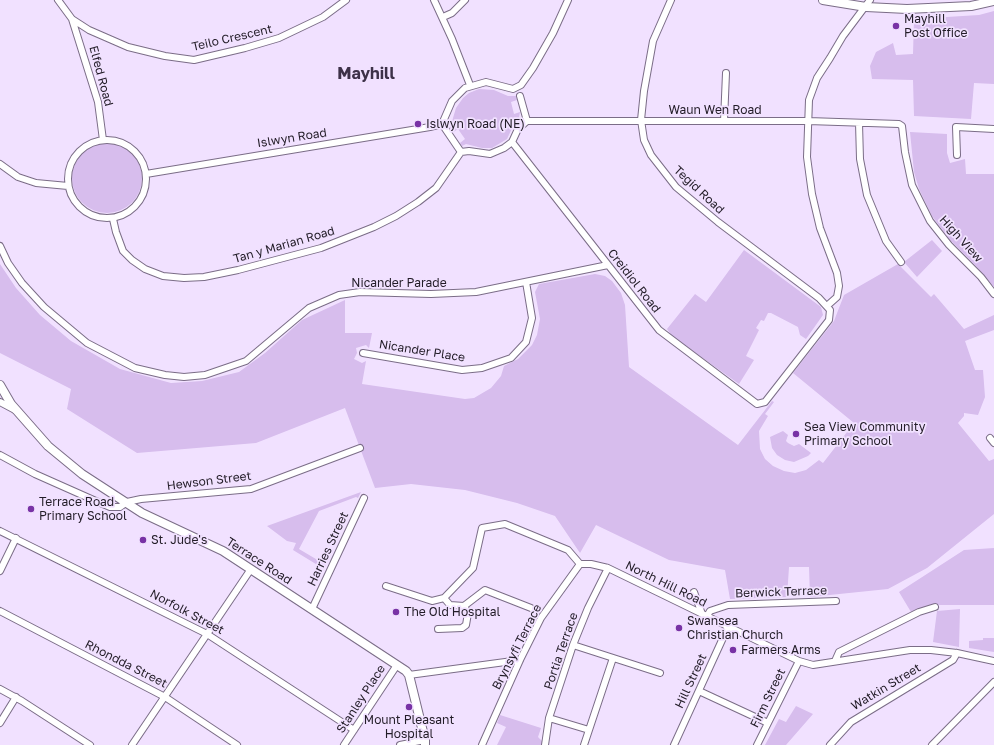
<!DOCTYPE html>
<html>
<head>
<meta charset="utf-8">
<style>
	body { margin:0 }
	canvas { display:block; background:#f1e1ff }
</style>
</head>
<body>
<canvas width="994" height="745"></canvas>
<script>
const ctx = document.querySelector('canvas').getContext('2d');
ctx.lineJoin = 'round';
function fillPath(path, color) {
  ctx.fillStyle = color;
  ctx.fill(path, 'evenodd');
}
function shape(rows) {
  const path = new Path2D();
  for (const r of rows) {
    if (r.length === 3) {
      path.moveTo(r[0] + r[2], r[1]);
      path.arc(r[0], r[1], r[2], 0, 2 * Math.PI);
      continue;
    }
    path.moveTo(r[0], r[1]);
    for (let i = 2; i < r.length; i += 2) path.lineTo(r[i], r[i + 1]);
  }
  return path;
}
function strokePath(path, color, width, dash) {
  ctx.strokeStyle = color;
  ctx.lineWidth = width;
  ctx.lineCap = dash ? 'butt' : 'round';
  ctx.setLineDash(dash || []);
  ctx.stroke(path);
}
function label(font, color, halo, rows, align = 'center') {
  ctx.font = font + ' "Golos Text",sans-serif';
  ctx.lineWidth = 3.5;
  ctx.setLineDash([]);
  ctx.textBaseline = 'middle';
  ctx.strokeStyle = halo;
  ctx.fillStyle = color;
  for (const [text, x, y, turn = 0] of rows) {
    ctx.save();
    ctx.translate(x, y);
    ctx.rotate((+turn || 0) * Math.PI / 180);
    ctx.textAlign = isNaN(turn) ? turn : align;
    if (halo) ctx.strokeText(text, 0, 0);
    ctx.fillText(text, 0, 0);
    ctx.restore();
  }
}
const green = shape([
	[994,11,994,84,974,83,971,119,914,116,913,80,872,79,870,66,876,52,893,43,896,55,913,54,914,19,979,15],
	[479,89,494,90,508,96,516,96,517,100,511,102,514,114,520,112,519,118,514,124,507,139,492,148,482,148,466,144,462,146,460,143,465,139,458,129,452,133,450,128,456,108,463,98,469,93],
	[910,132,947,134,947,153,950,163,965,159,966,174,994,174,994,287,974,264,950,240,932,216,919,189,914,172],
	[107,178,35],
	[932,240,942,251,917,277,904,262],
	[744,250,821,307,823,315,806,339,800,335,798,327,771,313,768,313,764,321,761,320,756,328,759,330,746,356,754,360,739,384,672,336,667,329,695,294,706,302],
	[0,264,16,288,40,315,71,341,120,369,171,383,202,381,239,372,265,353,302,320,345,300,345,333,372,333,369,348,366,345,356,348,357,353,354,359,362,363,366,361,362,384,465,399,474,398,491,388,501,376,504,366,518,359,532,345,537,335,540,319,535,292,539,284,595,274,605,276,612,281,621,293,625,305,629,367,738,445,772,401,774,402,765,414,768,416,759,431,760,449,765,459,773,466,784,471,795,473,806,470,819,460,823,463,854,423,793,373,834,321,844,295,898,264,931,297,934,294,964,329,994,315,994,330,965,341,975,370,983,370,985,397,978,415,964,413,964,416,958,423,989,461,994,459,994,514,927,568,888,589,810,597,809,567,789,567,787,597,730,599,725,570,669,560,596,525,580,553,555,516,517,503,465,490,411,484,375,488,345,408,256,443,137,453,67,409,71,389,0,353],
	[783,431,788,435,786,441,788,443,794,446,799,444,811,453,808,456,794,462,785,460,777,455,772,448,770,437],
	[361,492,358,498,356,497,319,511,299,549,326,565,324,569,293,550,296,543,287,541,267,526],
	[994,548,994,605,935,605,911,612,899,592,964,550],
	[960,609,959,647,933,642,937,611],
	[983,638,994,638,994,652,969,648,969,641,983,640],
	[796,706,813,714,786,745,765,745,779,719,786,722],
	[500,715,541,728,538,737,543,742,542,745,497,745,506,727,497,723]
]);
const minor = shape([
	[58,0,72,19,89,30,128,47,165,56,194,60,245,48,279,38,323,17,346,0],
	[434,0,452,39,470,85],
	[443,17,452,13,465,0],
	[72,19,98,102,103,140],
	[527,121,808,121,899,124,902,126,905,152,912,185,930,221,949,245,981,277,994,294],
	[724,121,726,73],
	[859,123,860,159,867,195,886,241,901,262],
	[442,124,452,101,465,88,486,82,513,89,521,85,533,68,553,33,568,0],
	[442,124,461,152],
	[107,179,39],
	[512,142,659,330,757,404,765,402,829,320,830,310,819,298,718,222,676,187,651,155,644,140,641,120,644,91,653,41,671,0],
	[461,152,469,151,490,154,504,148,512,142,518,129,527,121,520,96],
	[957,155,956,127,994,129],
	[0,164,18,177,36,183,68,186],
	[146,174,430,127,442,124],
	[113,219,116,232,123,251,132,260,145,269,163,276,184,278,204,277,238,270,321,248,374,227,396,216,418,202,436,188,461,152],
	[0,246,8,263,22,283,44,307,87,343,135,368,165,375,184,377,205,375,246,361,309,308,339,295,360,292,431,294,476,292,608,265],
	[828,305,837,297,839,286,837,273,820,228,812,194,807,157,809,100,817,78,830,58,843,36,870,0],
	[363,353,462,370,482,368,511,358,526,342,532,318,526,282],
	[0,402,15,410],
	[990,438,994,443],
	[0,455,35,474,98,502,110,507,120,507,127,502,141,499,251,489,360,448],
	[0,531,207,634,354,730],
	[580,564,591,564,608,568,799,661,813,665,910,650,931,650,957,653,994,661],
	[0,571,16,538],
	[386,586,432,601,444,598],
	[694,592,702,614],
	[444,598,473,568,482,528,505,524,568,550,580,564],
	[444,598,450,605,464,606,485,590,531,608],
	[312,609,364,498],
	[0,611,165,697,237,745],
	[707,616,710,611,728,605,836,601],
	[438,629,462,628,466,625,468,613,464,606],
	[573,645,660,673],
	[835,661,839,652,919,612,935,607],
	[409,675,520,660],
	[0,689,22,701,90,745],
	[699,691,768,723],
	[549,718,589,730],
	[0,723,16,697],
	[132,745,251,569],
	[344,745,397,665],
	[400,745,425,740],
	[482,745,520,660,541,618,580,564],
	[545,745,549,718,573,645,588,608,608,568],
	[584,745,613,658],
	[674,745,728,627],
	[757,745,799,661],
	[830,745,851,722,953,660,957,653],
	[932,745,994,682]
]);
const tertiary = shape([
	[823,0,866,7,907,9,971,6,994,1],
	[0,385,11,404,48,446,82,474,142,513,223,551,406,671,409,675,425,740,425,745]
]);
const markers = [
	[896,26,4,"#7832a5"],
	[418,124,4,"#7832a5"],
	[796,434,4,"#7832a5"],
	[31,509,4,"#7832a5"],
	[143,540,4,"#7832a5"],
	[396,612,4,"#7832a5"],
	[679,628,4,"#7832a5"],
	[733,650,4,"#7832a5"],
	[409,707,4,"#7832a5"]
];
const poiNames = [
	["Mayhill",904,19],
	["Post Office",904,33],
	["Islwyn Road (NE)",426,124],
	["Sea View Community",804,427],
	["Primary School",804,441],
	["Terrace Road",39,502],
	["Primary School",39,516],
	["St. Jude's",151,540],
	["The Old Hospital",404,612],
	["Swansea",687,621],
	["Christian Church",687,635],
	["Farmers Arms",741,650],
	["Mount Pleasant",409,720,"center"],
	["Hospital",409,734,"center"]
];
const streetNames = [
	["Teilo Crescent",232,38,-13],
	["Elfed Road",101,76,75],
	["Waun Wen Road",715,110],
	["Islwyn Road",292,138,-9],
	["Tegid Road",699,190,43],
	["High View",961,239,48],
	["Tan y Marian Road",284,245,-16],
	["Creidiol Road",634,281,52],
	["Nicander Parade",399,283],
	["Nicander Place",422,351,9],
	["Hewson Street",209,481,-7],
	["Harries Street",328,549,-65],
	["Terrace Road",259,561,33],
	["North Hill Road",666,584,26],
	["Berwick Terrace",781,592,-2],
	["Norfolk Street",187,612,28],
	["Brynsyfi Terrace",517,647,-63],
	["Portia Terrace",561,651,-71],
	["Rhondda Street",126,664,27],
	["Hill Street",691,681,-65],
	["Watkin Street",886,687,-31],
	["Firm Street",768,698,-64],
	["Stanley Place",361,699,-57]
];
const districtNames = [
	["Mayhill",366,74]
];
fillPath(green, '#d7bded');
strokePath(minor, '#7b6d87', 8);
strokePath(tertiary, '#7b6d87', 10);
strokePath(minor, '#fff', 6);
strokePath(tertiary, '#fff', 8);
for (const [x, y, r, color] of markers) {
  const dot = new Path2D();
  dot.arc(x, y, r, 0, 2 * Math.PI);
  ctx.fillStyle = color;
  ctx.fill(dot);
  strokePath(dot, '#f1e1ff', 1.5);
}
label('12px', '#221c27', '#f1e1ff', poiNames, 'left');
label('12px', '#221c27', '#f1e1ff', streetNames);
label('bold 16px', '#3d3148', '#f1e1ff', districtNames);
</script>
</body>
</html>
